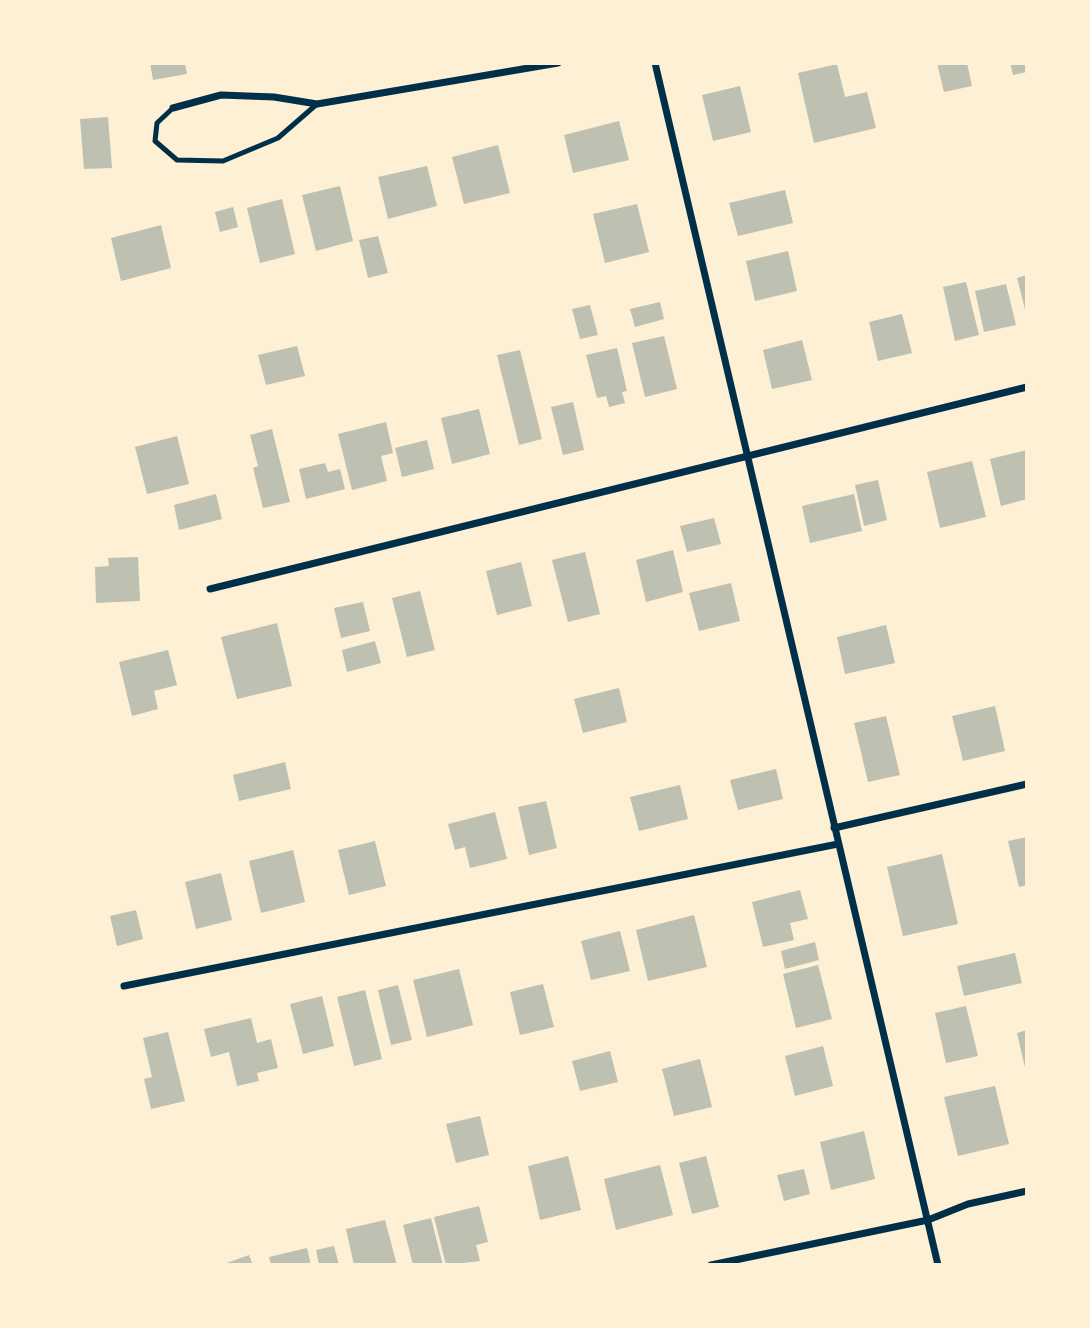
<!DOCTYPE html>
<html>
<head>
<meta charset="utf-8">
<style>
	body { margin:0 }
	#map { position:relative; width:1090px; height:1328px; overflow:hidden; background:#fdf0d5; font-family:"PT Sans Narrow",sans-serif }
	canvas { display:block }
	.frame { position:absolute; inset:0; border:65px solid #fdf0d5; pointer-events:none }
</style>
</head>
<body>
<div id="map">
<canvas width="1090" height="1328"></canvas>
<div class="frame"></div>
</div>
<script>
const ctx = document.querySelector('canvas').getContext('2d');
ctx.lineJoin = 'round';
function fillPath(path, color) {
  ctx.fillStyle = color;
  ctx.fill(path, 'evenodd');
}
function shape(rows) {
  const path = new Path2D();
  for (const r of rows) {
    path.moveTo(r[0], r[1]);
    for (let i = 2; i < r.length; i += 2) path.lineTo(r[i], r[i + 1]);
  }
  return path;
}
function strokePath(path, color, width, dash) {
  ctx.strokeStyle = color;
  ctx.lineWidth = width;
  ctx.lineCap = dash ? 'butt' : 'round';
  ctx.setLineDash(dash || []);
  ctx.stroke(path);
}
const building = shape([
	[150,63,185,63,187,74,153,80],
	[937,63,967,63,972,86,944,92],
	[1010,63,1027,63,1027,72,1013,75],
	[837,64,845,97,867,92,876,128,814,143,798,73],
	[740,86,751,132,713,141,702,95],
	[108,117,112,168,84,169,80,119],
	[619,121,629,160,573,173,564,135],
	[498,145,510,193,464,204,452,157],
	[427,166,437,206,388,219,378,177],
	[340,186,353,241,316,251,302,195],
	[785,190,793,223,738,236,729,203],
	[282,199,295,254,260,263,247,208],
	[637,204,649,252,605,263,593,214],
	[233,207,238,227,220,232,215,212],
	[161,225,171,268,121,281,111,238],
	[378,236,388,273,368,278,359,240],
	[788,251,797,291,755,301,746,261],
	[1027,275,1027,313,1026,313,1017,278],
	[966,282,979,335,955,341,943,287],
	[1006,284,1016,325,984,332,975,291],
	[660,302,664,319,635,327,630,309],
	[590,305,598,335,580,339,572,309],
	[902,314,912,353,878,361,869,322],
	[664,336,677,389,645,397,632,343],
	[802,340,812,380,772,389,763,350],
	[297,346,305,376,266,385,258,355],
	[617,348,627,391,622,392,625,403,609,407,606,396,597,398,586,355],
	[520,350,542,439,519,445,497,355],
	[573,402,584,450,563,455,551,407],
	[479,409,490,454,452,464,441,418],
	[386,422,393,453,381,456,387,481,352,490,338,434],
	[272,429,290,502,263,508,253,468,258,466,250,435],
	[177,436,189,484,147,494,135,447],
	[427,440,434,469,402,477,395,448],
	[1027,450,1027,499,1001,506,990,459],
	[972,461,986,517,940,528,927,472],
	[325,463,328,472,340,469,345,489,306,499,299,469],
	[878,480,887,520,864,526,855,485],
	[216,494,222,519,179,530,174,505],
	[854,494,862,531,810,543,802,506],
	[714,518,721,544,687,552,680,526],
	[673,550,683,592,646,602,636,560],
	[585,552,600,614,568,622,552,560],
	[138,557,140,601,96,603,95,567,109,566,108,558],
	[521,562,532,606,497,615,486,571],
	[731,583,740,621,699,631,689,593],
	[420,591,435,650,407,657,392,598],
	[363,602,370,631,341,638,334,608],
	[277,623,292,686,237,699,221,637],
	[886,625,895,663,845,674,837,637],
	[375,641,381,663,347,672,342,650],
	[168,650,177,685,154,691,158,709,132,716,119,662],
	[619,688,627,722,583,733,574,699],
	[995,706,1005,751,963,761,952,716],
	[886,716,900,775,868,782,854,723],
	[285,762,291,789,239,801,233,775],
	[776,769,783,799,738,810,730,780],
	[680,785,688,819,639,831,630,797],
	[546,801,557,848,529,855,518,807],
	[495,812,507,859,470,868,465,847,455,850,448,824],
	[1027,837,1027,885,1019,887,1008,841],
	[375,841,386,886,349,895,338,850],
	[293,850,305,902,261,913,249,861],
	[942,854,958,924,903,936,887,867],
	[221,873,232,920,196,929,185,882],
	[800,890,808,919,790,923,794,940,763,947,752,902],
	[136,910,143,939,117,946,110,916],
	[694,915,707,967,648,981,636,930],
	[620,931,630,971,591,980,581,941],
	[815,942,819,960,785,969,781,951],
	[1015,953,1022,983,964,996,957,966],
	[818,965,832,1019,796,1028,783,974],
	[459,969,473,1025,427,1037,413,980],
	[543,984,554,1027,520,1035,510,992],
	[398,985,412,1040,391,1045,378,990],
	[365,990,382,1059,354,1066,337,997],
	[322,996,334,1046,303,1054,290,1004],
	[966,1006,978,1056,946,1063,935,1013],
	[251,1018,257,1043,271,1039,278,1068,257,1073,259,1081,237,1086,229,1052,211,1057,204,1029],
	[1027,1030,1027,1072,1026,1072,1017,1033],
	[168,1032,185,1101,151,1109,144,1079,152,1077,143,1038],
	[823,1046,833,1086,795,1096,785,1056],
	[610,1051,618,1082,580,1091,572,1061],
	[700,1059,712,1107,674,1116,662,1069],
	[995,1086,1009,1144,958,1156,944,1097],
	[480,1116,489,1155,456,1163,446,1124],
	[864,1131,875,1179,831,1190,820,1142],
	[568,1156,581,1210,540,1220,528,1166],
	[706,1156,719,1207,692,1214,679,1163],
	[660,1165,673,1215,616,1230,604,1179],
	[804,1169,810,1194,784,1201,777,1175],
	[479,1206,488,1242,476,1245,480,1261,446,1265,434,1217],
	[431,1218,443,1265,413,1265,403,1225],
	[385,1220,397,1265,354,1265,346,1229],
	[334,1246,339,1265,319,1265,316,1250],
	[307,1248,311,1265,271,1265,269,1257],
	[249,1255,253,1265,221,1265]
]);
const service = shape([
	[173,108,157,123,155,141,177,160,223,161,278,138,317,104]
]);
const minor = shape([
	[655,63,938,1265],
	[173,108,221,95,274,97,317,104,558,63],
	[210,589,1027,387],
	[834,828,1027,784],
	[124,986,838,844],
	[711,1265,928,1220,968,1204,1027,1191]
]);
fillPath(building, '#bec0b2');
strokePath(service, '#003049', 5);
strokePath(minor, '#003049', 7);
</script>
</body>
</html>
